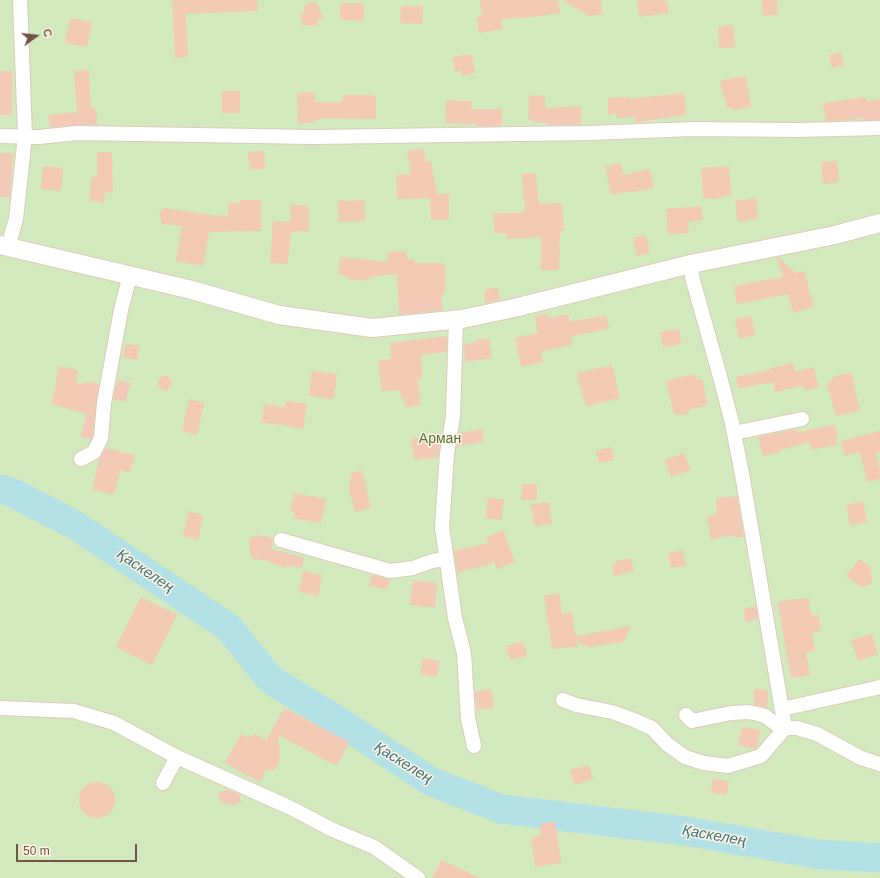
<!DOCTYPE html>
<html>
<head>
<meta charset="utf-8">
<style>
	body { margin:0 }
	#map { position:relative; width:880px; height:878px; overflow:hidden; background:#fcefde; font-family:Arial,sans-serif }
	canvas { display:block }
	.north { position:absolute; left:16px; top:16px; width:40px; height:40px; -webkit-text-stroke:3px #fff3e4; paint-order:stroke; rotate:75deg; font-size:11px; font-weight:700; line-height:16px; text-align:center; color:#725446 }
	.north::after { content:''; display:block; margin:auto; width:14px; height:18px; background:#725446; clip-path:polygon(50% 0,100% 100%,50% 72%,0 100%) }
	.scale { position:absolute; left:16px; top:844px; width:121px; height:18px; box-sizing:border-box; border:2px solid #725446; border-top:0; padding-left:5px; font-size:12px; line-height:14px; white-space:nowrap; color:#725446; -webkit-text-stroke:3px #fff3e4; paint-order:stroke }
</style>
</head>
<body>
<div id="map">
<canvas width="880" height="878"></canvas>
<div class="north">С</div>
<div class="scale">50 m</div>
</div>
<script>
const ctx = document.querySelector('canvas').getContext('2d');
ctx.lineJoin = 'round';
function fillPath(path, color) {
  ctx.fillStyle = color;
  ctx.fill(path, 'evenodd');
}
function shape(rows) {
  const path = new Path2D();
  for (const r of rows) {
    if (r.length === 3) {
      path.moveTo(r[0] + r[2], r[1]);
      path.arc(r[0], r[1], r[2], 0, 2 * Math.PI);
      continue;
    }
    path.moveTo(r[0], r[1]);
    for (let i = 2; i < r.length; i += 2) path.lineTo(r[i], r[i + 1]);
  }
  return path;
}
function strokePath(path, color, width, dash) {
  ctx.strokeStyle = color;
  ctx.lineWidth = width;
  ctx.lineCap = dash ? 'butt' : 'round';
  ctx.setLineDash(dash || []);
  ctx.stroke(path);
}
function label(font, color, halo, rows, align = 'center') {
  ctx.font = font + ' Arial,sans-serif';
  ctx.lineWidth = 3;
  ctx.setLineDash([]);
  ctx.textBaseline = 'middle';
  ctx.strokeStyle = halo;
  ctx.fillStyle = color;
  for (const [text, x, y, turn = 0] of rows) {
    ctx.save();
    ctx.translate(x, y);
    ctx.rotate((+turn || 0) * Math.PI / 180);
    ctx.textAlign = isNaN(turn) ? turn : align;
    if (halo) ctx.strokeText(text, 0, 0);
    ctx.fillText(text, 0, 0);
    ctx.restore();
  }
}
const green = shape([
	[0,0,880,0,880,878,0,878]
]);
const river = shape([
	[0,489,11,492,75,525,228,627,271,680,345,725,430,781,501,809,685,831,817,854,876,858,880,857]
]);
const building = shape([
	[172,0,257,0,258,11,186,14,188,57,175,58],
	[480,0,558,0,560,13,533,17,501,19,502,29,479,33,476,17,482,16],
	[562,0,601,0,603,14,589,16],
	[637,0,667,0,669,13,639,17],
	[762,0,777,0,778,15,763,16],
	[310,2,316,2,324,20,318,19,318,26,301,25,301,13,304,12,304,7],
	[340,3,364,3,364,21,340,20],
	[401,6,423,6,422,24,400,23],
	[70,18,92,22,87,47,65,43],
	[733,25,735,47,719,48,718,27],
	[841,52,844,65,832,68,829,55],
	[472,54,475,73,462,76,461,71,455,72,452,57],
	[89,70,91,108,96,110,97,125,76,125,50,127,48,115,77,112,74,71],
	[0,71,12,71,12,115,0,115],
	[746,76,751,107,733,110,730,107,727,108,720,82,726,79],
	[222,91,240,91,240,113,222,113],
	[315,92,315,102,342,102,343,95,374,95,374,96,376,97,376,119,320,118,320,120,314,120,315,123,298,123,297,93],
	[684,93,686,115,636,122,635,117,618,118,616,114,608,115,608,98,629,97,629,99],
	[529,95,544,96,545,108,581,106,581,125,546,125,546,123,533,122,532,119,528,119],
	[866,97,867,102,880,99,880,120,864,120,863,117,849,120,826,121,823,103],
	[446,100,472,101,471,109,502,109,502,126,476,126,476,124,445,123],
	[423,148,426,162,431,161,437,194,449,194,449,220,431,220,430,198,397,199,396,175,411,174,407,151],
	[264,151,265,169,250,170,248,152],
	[97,152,112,152,113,193,105,192,104,203,89,201,92,176,97,176],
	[0,153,13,153,10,197,0,197],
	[837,161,839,182,823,184,821,162],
	[621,163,623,175,650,169,654,188,632,192,631,191,611,195,605,166],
	[43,166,63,168,61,191,41,189],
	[729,166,731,195,715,199,703,198,701,168],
	[536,173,539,204,562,203,564,231,560,231,559,270,541,270,541,237,507,239,506,233,494,233,493,214,525,212,522,174],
	[756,198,758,219,738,222,735,201],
	[240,200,261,200,261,231,209,232,203,266,176,261,182,226,162,224,159,211,163,210,163,208,228,217,228,203,239,203],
	[364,200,365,221,339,222,338,201],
	[290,205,308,205,309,231,291,232,288,264,270,263,273,221,291,222],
	[701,206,703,220,688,222,689,233,668,235,666,209],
	[640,236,646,236,650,253,637,256,633,238],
	[406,251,407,259,414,259,415,263,444,263,444,267,445,267,445,294,441,294,443,310,399,315,397,274,369,277,369,281,349,279,346,276,339,275,340,257,388,262,387,252],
	[777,257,778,257,795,273,804,271,814,307,793,313,788,294,737,304,734,286,783,277],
	[497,287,500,299,484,304,485,290],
	[548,314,549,318,568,314,570,322,606,315,609,329,571,336,573,345,541,351,543,362,521,367,515,338,538,333,535,316],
	[751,316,755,335,739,339,735,319],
	[679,329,681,344,663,347,660,332],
	[447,336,446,352,421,355,422,378,418,379,421,405,405,407,404,399,402,399,400,390,381,391,379,360,391,359,390,343],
	[489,338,492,358,465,362,464,344,476,342,477,340],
	[126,344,140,346,137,360,123,357],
	[793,363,795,372,813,367,819,387,804,391,803,386,775,392,773,382,738,389,736,377,770,370,770,368],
	[612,365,620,398,586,406,584,399,583,399,577,373],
	[58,366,78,370,76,384,95,382,99,384,96,402,93,436,91,439,81,437,86,414,51,404,55,390],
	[312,371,337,374,334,399,309,396],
	[851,372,860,410,836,416,827,384,835,376],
	[695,374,697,380,702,379,708,405,689,410,688,414,683,415,674,414,666,381],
	[165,383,7],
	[118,380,131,383,125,402,113,399],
	[189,399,204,403,197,435,182,431],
	[286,401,307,404,303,429,261,422,264,404,285,407],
	[835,425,837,436,836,436,837,445,811,450,810,442,780,450,780,452,763,456,758,437,797,429,798,432],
	[482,429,484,442,457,446,459,433],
	[880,431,880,452,876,453,880,473,880,479,867,482,860,452,845,456,841,441],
	[440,435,441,435,438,457,414,460,411,439],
	[611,447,614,460,599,463,596,451],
	[105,449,110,449,135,455,130,472,120,470,114,495,92,489,100,458],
	[684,453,691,470,671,477,665,460],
	[362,470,371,508,355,512,349,489,351,473],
	[522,484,537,484,537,500,521,500],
	[294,493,326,499,321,523,293,518,294,512,290,511],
	[737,496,744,537,735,538,735,535,711,540,707,516,717,514,716,498],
	[488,497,504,500,501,520,485,518],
	[863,501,867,522,850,525,846,505],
	[549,502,552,524,534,526,531,504],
	[189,511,203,515,198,540,183,536],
	[503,530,515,562,497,569,494,562,485,566,457,572,454,551,488,543,486,537],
	[257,535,273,538,271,549,304,558,302,568,287,565,286,568,271,563,272,562,251,558,249,539],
	[683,550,686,565,671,568,668,553],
	[631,558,634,571,614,576,612,566,617,561],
	[859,559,871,567,870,572,872,577,871,583,867,586,861,587,846,576],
	[303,571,322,575,318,596,299,592],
	[372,575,389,579,388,589,369,586],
	[413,580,437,583,435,608,410,605],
	[559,593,562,614,572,612,575,634,577,634,577,636,631,626,624,642,588,647,577,641,578,647,552,649,544,596],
	[141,597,177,615,152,665,116,647],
	[809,598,811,615,819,615,820,632,812,632,815,651,806,653,810,675,791,678,778,604,786,600],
	[756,606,758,619,746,622,744,609],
	[872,634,878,654,858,661,851,640],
	[523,641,527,656,510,660,506,646],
	[423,658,440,661,437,677,420,674],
	[491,689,494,708,477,710,475,692],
	[754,689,768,690,767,708,754,705],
	[284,708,349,742,337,766,278,735,280,756,278,764,274,770,266,770,260,782,225,763,241,734,249,738,255,734,267,740],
	[742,727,761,730,756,749,738,745],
	[589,765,593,779,574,785,570,770],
	[713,779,729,781,726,795,711,793],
	[97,800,18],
	[226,790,239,794,241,802,233,805,220,802,219,792],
	[555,821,561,863,535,867,531,838,541,836,540,824],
	[441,860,481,878,432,878]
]);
const minor = shape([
	[0,136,39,137,77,133,314,137,589,133,694,129,796,130,880,128],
	[8,247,16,219,25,136,20,0],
	[456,319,453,416,447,454,442,527,455,618,464,653,468,718,474,746],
	[734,433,802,419],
	[81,459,94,452,101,438,104,403,121,310,130,275],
	[281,540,390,571,413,568,432,561,446,559],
	[563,700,576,705,612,712,634,720,652,728,667,744,685,757,704,763,728,766,761,756,785,728,742,474,732,423,719,373,692,277,691,264],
	[0,708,74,711,114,723,177,757],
	[782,709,880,687],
	[686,715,692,721,731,713,748,712,758,714,765,716,777,725,785,728,797,728,817,734,861,758,880,764],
	[163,783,177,757,291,808,333,830,374,847,418,878]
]);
const tertiary = shape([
	[0,245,192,290,279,315,372,328,462,319,514,308,691,264,835,235,880,223]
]);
const parkNames = [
	["Арман",440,439]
];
const waterNames = [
	["Қаскелең",145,571,34],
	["Қаскелең",403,763,32],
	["Қаскелең",714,836,10]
];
fillPath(green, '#d1e9bd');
strokePath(river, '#b3e1e5', 29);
fillPath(building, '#f2cab5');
strokePath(minor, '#e0caba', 16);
strokePath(tertiary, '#e0caba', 20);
strokePath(minor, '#fff', 14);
strokePath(tertiary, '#fff', 18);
label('14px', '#52783e', '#fff3e4', parkNames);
label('italic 15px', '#3d777f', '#fff3e4', waterNames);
</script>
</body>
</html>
